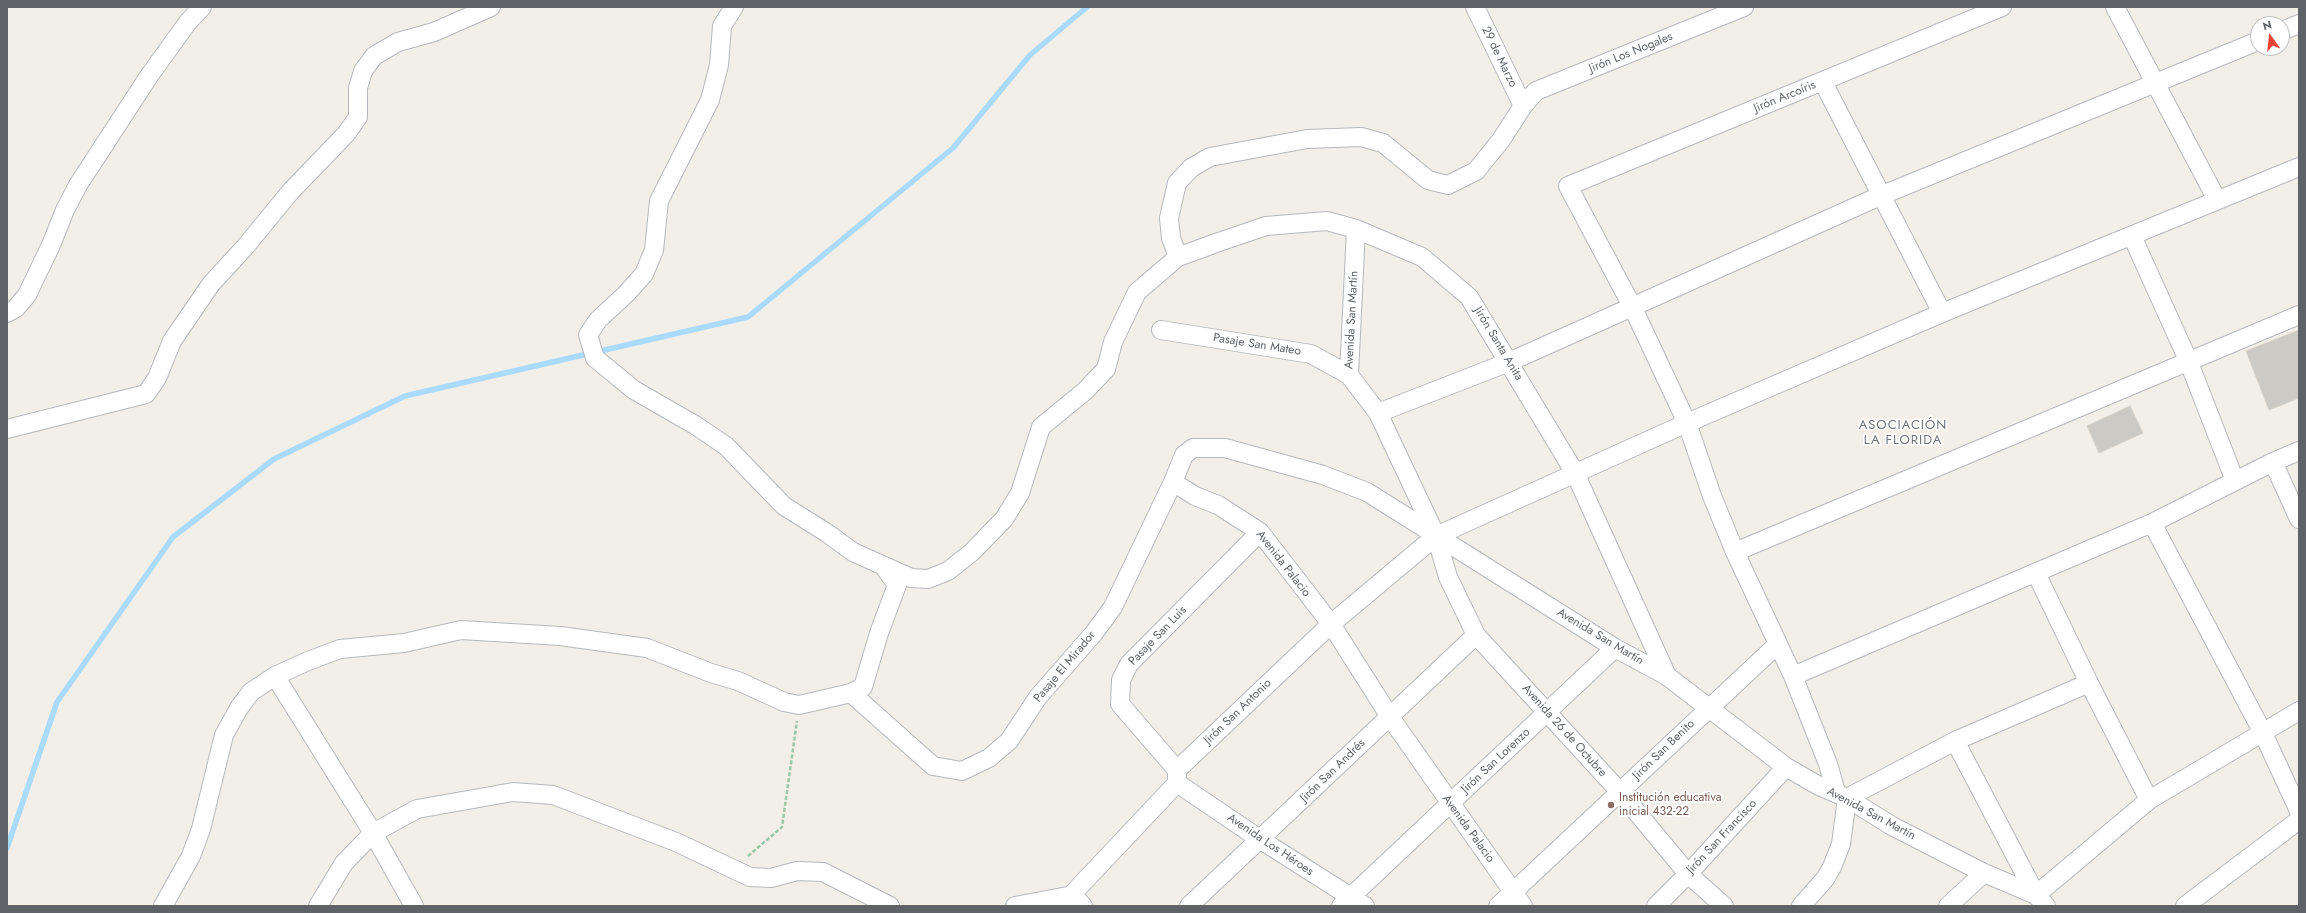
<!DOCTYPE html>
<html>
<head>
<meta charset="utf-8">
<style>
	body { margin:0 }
	#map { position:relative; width:2306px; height:913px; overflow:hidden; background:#f1efe8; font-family:Jost,sans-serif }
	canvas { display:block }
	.frame { position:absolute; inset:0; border:8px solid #5f6368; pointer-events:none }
	.north { position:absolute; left:2250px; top:16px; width:40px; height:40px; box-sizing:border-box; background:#fff; border:1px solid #bfc1c3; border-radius:50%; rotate:345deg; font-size:11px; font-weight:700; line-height:16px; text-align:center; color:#5f6368 }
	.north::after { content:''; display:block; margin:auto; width:14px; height:18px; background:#ea4335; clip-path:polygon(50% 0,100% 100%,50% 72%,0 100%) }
</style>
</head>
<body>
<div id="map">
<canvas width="2306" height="913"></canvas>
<div class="frame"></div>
<div class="north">N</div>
</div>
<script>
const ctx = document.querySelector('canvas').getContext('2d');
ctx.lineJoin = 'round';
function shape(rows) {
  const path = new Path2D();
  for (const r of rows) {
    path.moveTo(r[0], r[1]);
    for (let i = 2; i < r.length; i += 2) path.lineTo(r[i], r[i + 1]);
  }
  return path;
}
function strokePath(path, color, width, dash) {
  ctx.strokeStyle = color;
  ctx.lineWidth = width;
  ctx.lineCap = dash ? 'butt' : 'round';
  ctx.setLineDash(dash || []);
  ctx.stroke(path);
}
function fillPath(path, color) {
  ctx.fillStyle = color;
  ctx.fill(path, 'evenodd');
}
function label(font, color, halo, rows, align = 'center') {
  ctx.font = font + ' Jost,sans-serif';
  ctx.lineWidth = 3.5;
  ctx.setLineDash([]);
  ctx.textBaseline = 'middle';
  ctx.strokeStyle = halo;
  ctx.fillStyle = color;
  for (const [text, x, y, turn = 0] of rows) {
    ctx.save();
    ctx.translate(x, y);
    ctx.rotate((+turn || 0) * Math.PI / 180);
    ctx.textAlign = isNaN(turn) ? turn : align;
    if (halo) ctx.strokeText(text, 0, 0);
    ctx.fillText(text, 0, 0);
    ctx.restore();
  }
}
const stream = shape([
	[7,848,57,702,173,537,274,459,405,396,748,317,953,148,1030,55,1087,7]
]);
const building = shape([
	[2299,330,2299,398,2269,410,2246,351,2299,330],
	[2130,406,2143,433,2099,453,2087,426,2130,406]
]);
const path = shape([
	[748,856,782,827,797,721]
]);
const minor = shape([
	[734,7,722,26,719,65,710,100,659,201,654,250,644,274,626,294,598,320,588,335,595,358,634,390,695,425,726,446,784,506,827,533,853,552,911,578,928,579,948,571,972,552,1004,519,1020,493,1041,427,1085,391,1106,369,1113,342,1137,292,1178,257,1216,243,1266,226,1327,221,1356,229,1422,257,1469,297,1575,473,1667,676],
	[1475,7,1523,106],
	[2115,7,2217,200],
	[2282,31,2299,24],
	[1823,82,1942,313],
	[1356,229,1349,375,1378,413,1436,536,1448,577,1476,635,1620,792,1688,874,1724,906],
	[2132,236,2188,360,2235,481],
	[1178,257,1171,238,1169,218,1177,183,1191,168,1210,157,1307,139,1361,137,1383,143,1428,180,1448,185,1476,171,1501,140,1523,106,1536,91,1744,7],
	[7,313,16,308,27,295,51,245,65,210,78,185,149,76,188,22,202,7],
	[1161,330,1311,354,1349,375],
	[1378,413,1509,362,1880,196,2258,41],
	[7,429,146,394,157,378,172,341,211,284,245,247,291,191,346,134,358,117,358,88,363,71,374,56,398,42,434,32,491,7],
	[2273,462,2299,519],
	[2152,523,2263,733,2299,811],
	[1735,552,2299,315],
	[2036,573,2089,683,2149,800],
	[275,676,373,833,414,906],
	[1793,676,2152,523,2273,462,2299,451],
	[851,693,933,766,962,771,989,758,1009,741,1038,697,1094,633,1113,607,1173,482],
	[1955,741,2036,895,2149,800,2299,711],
	[1177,770,1120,704,1121,680,1129,664,1260,532],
	[1177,783,1261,840,1365,906],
	[1836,792,1828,764,1793,676,1735,552,1712,496,1687,423,1633,308,1568,186,2002,7],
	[163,906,191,856,201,829,224,735,239,708,251,692,275,676,308,661,340,649,404,643,461,630,560,636,647,648,711,673,738,681,784,702,799,705,851,693,863,687,879,633,897,585,884,567],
	[318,906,344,863,373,833,417,809,513,792,553,795,676,842,750,877,771,878,797,871,823,872,890,906],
	[1015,906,1073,895,1083,906],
	[1061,906,1177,783,1177,770,1331,624,1436,536,1687,423,1942,313,2299,167],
	[1189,906,1476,635],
	[1341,906,1615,648],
	[1498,906,1778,644],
	[1523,906,1390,717,1331,624,1260,532,1218,505,1195,496,1173,482,1184,455,1193,448,1225,448,1323,475,1367,492,1615,648,1667,676,1786,767,1819,786,1847,798,1892,826,1984,873,2036,895,2046,906],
	[1656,906,1688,874,1786,767],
	[1801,906,1825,879,1832,867,1841,844,1847,798,1955,741,2089,683],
	[1948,906,1984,873],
	[2185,906,2299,820]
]);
const markers = [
	[1611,805,4,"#8d6e63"]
];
const streetNames = [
	["Jirón Los Nogales",1631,53,-22],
	["29 de Marzo",1499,57,64],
	["Jirón Arcoíris",1785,97,-22],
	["Avenida San Martín",1352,320,-87],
	["Jirón Santa Anita",1498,344,59],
	["Pasaje San Mateo",1257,345,9],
	["Avenida Palacio",1283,564,52],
	["Pasaje San Luis",1158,636,-46],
	["Avenida San Martín",1600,637,31],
	["Pasaje El Mirador",1065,667,-50],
	["Jirón San Antonio",1238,712,-44],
	["Avenida 26 de Octubre",1564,731,48],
	["Jirón San Benito",1664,750,-44],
	["Jirón San Lorenzo",1496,761,-43],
	["Jirón San Andrés",1333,771,-44],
	["Avenida San Martín",1871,814,28],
	["Avenida Palacio",1468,829,54],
	["Jirón San Francisco",1722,837,-47],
	["Avenida Los Héroes",1270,845,34]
];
const educationNames = [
	["Institución educativa",1619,798],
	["inicial 432-22",1619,812]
];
const neighbourhoodNames = [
	["ASOCIACIÓN",1903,426],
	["LA FLORIDA",1903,441]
];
strokePath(stream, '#aadaff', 5.5);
fillPath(building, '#cccac5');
strokePath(building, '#d6d1c6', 1);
strokePath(minor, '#b5b8bc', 20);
strokePath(path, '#9cc7a9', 2.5, [4, 2]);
strokePath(minor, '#fff', 18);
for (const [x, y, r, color] of markers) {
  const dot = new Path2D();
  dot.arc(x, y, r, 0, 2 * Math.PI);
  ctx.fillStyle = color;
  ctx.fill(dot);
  strokePath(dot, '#fff', 1.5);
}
label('12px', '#5f6368', '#fff', streetNames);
label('12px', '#785e54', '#fff', educationNames, 'left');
ctx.letterSpacing = '1px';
label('13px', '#70757a', '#fff', neighbourhoodNames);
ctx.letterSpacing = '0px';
</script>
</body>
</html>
